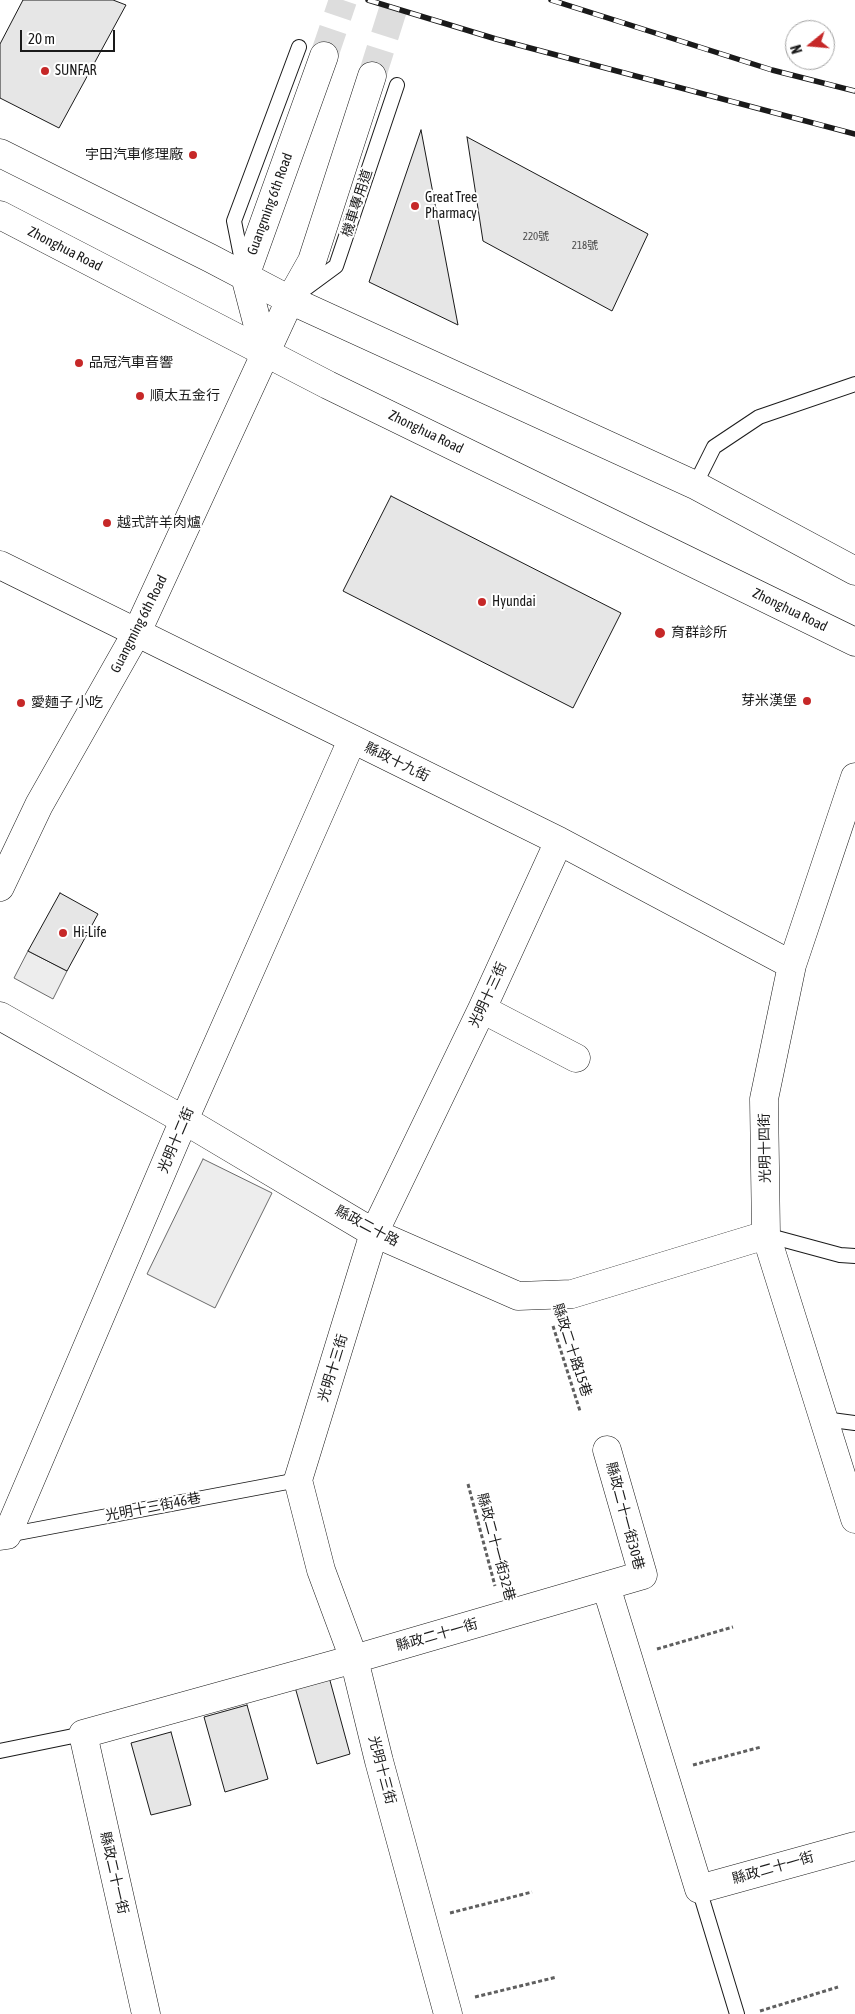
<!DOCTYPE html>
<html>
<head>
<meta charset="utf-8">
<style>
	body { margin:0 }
	#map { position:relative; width:855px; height:2014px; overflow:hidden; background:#fff; font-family:"Asap Condensed",sans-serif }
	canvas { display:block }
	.north { position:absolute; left:785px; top:20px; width:50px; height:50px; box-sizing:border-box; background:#fff; border:1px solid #a3a3a3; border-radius:50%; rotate:253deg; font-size:14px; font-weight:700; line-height:20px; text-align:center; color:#1a1a1a }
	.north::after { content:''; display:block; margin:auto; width:18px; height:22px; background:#c62828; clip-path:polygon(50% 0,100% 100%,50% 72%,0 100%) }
	.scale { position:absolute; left:20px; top:30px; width:95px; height:22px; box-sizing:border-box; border:2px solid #1a1a1a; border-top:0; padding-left:6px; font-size:15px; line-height:18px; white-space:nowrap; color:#1a1a1a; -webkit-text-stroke:4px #fff; paint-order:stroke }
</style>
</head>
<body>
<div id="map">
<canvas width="855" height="2014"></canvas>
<div class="north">N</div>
<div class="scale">20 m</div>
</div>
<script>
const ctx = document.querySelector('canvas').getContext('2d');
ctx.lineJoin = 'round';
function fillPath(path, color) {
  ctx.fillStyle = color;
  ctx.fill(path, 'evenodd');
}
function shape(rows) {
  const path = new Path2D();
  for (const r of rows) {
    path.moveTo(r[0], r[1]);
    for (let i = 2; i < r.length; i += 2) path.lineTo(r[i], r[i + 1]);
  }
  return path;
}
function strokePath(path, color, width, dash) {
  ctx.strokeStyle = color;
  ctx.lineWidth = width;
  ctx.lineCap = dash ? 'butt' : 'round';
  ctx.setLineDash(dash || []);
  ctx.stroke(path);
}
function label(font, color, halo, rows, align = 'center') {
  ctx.font = font + ' "Asap Condensed","Noto Sans TC",sans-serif';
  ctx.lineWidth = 4;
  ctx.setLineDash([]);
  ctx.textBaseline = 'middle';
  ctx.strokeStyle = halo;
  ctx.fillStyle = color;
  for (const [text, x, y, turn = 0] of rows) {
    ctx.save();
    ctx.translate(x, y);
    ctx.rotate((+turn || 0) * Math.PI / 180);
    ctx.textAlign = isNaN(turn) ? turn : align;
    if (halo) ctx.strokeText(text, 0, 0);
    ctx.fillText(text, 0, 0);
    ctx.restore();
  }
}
const parking = shape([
	[28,951,67,971,53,999,14,978,28,951],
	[203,1159,272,1193,215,1308,147,1274,203,1159]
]);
const building = shape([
	[23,0,113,0,126,5,59,128,0,98,0,44,23,0],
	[421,130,458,325,369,282,421,130],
	[467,137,648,234,612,311,483,241,467,137],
	[391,496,621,613,573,708,343,591,391,496],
	[60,893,98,914,67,971,28,951,60,893],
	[329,1677,350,1754,317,1764,295,1687,329,1677],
	[247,1705,268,1779,225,1792,204,1717,247,1705],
	[171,1732,191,1805,151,1815,131,1743,171,1732]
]);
const secondaryTunnel = shape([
	[324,56,343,0],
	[372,76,396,0]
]);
const path = shape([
	[553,1326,580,1411],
	[468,1484,495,1586],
	[657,1649,733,1627],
	[693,1765,761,1747],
	[450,1913,532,1892],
	[475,1997,557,1977],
	[760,2011,838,1987]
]);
const lane = shape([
	[243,266,234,221,299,47],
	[302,291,336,266,397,85],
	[695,485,714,447,759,417,855,384],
	[766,1235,840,1255,855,1256],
	[824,1419,855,1423],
	[7,1535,298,1480],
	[0,1751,83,1734],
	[699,1889,737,2014]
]);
const street = shape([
	[0,565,559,841,792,965],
	[855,777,792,965,764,1099,766,1235,855,1519],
	[482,1009,576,1058],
	[0,1016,184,1120,374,1233,518,1296,572,1294,766,1235],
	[0,1536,7,1535,184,1120,352,740],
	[606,1586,699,1889,855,1846],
	[146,2014,83,1734,354,1659,643,1575,607,1450],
	[448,2014,379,1761,354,1659,321,1570,298,1480,374,1233,482,1009,559,841]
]);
const secondary = shape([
	[265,353,245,276,324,56],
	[0,887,39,805,137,632,290,300,312,261,372,76]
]);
const primary = shape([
	[0,153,210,258,290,300,695,485,855,571],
	[0,215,328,385,855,642]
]);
const rail = shape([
	[368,0,496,39,855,134],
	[551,0,772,70,855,91]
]);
const markers = [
	[45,71,5,"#c62828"],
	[193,155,5,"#c62828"],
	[415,206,5,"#c62828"],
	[79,363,5,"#c62828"],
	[140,396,5,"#c62828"],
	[107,523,5,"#c62828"],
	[482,602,5,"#c62828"],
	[660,633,6,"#c62828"],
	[807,701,5,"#c62828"],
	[21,703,5,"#c62828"],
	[63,933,5,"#c62828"]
];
const numberNames = [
	["220號",536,237],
	["218號",585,246]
];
const poiNames = [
	["SUNFAR",55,71],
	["宇田汽車修理廠",183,155,"right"],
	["Great Tree",425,198],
	["Pharmacy",425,214],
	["品冠汽車音響",89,363],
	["順太五金行",150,396],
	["越式許羊肉爐",117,523],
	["Hyundai",492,602],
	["育群診所",671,633],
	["芽米漢堡",797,701,"right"],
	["愛麵子 小吃",31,703],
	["Hi-Life",73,933]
];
const streetNames = [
	["機車專用道",357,203,-72],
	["Guangming 6th Road",270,204,-70],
	["Zhonghua Road",65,249,27],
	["Zhonghua Road",426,432,26],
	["Zhonghua Road",790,610,26],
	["Guangming 6th Road",139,624,-63],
	["縣政十九街",397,762,26],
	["光明十三街",488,995,-65],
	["光明十二街",176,1140,-67],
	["光明十四街",765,1148,-91],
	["縣政二十路",367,1226,28],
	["縣政二十路15巷",572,1350,72],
	["光明十三街",333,1368,-73],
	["光明十三街46巷",153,1507,-11],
	["縣政二十一街30巷",625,1516,75],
	["縣政二十一街32巷",496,1547,75],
	["縣政二十一街",437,1635,-16],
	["光明十三街",382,1770,75],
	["縣政二十一街",773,1868,-16],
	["縣政二十一街",114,1873,77]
];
fillPath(parking, '#ededed');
strokePath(parking, '#6a6a6a', 1);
fillPath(building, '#e6e6e6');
strokePath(building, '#1a1a1a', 1);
strokePath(secondaryTunnel, '#ddd', 28, [28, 14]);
strokePath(lane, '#1a1a1a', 16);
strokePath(street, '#1a1a1a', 29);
strokePath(secondary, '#1a1a1a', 29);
strokePath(primary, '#1a1a1a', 29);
strokePath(path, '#5f5f5f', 3, [4, 2.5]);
strokePath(lane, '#fff', 14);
strokePath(street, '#fff', 28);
strokePath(secondary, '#fff', 28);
strokePath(primary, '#fff', 28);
strokePath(rail, '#1a1a1a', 5.5);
strokePath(rail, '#fff', 4, [11]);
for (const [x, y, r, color] of markers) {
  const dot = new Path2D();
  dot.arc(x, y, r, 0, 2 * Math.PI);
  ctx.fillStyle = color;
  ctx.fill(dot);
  strokePath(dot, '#fff', 2);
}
label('11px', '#4d4d4d', null, numberNames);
label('14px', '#1a1a1a', '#fff', poiNames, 'left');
label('14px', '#1a1a1a', '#fff', streetNames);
</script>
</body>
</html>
